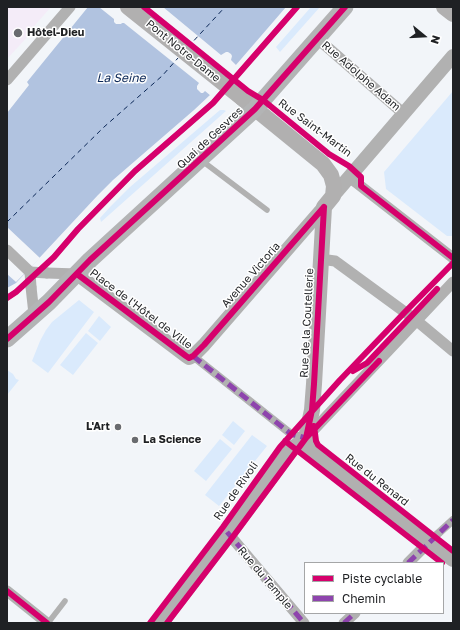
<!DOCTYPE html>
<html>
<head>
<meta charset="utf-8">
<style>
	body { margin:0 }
	#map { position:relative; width:460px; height:630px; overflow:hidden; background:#f2f5f9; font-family:"Golos Text",sans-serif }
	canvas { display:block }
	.frame { position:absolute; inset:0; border:8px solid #1f2124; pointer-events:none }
	.legend { position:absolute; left:304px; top:562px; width:140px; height:52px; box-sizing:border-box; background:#fff; border:1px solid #a5a6a7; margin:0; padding:5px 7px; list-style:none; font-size:12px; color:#1f2124 }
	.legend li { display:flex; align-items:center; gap:8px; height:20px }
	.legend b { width:20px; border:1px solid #a5a6a7 }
	.north { position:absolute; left:404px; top:16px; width:40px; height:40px; -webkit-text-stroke:3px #fff; paint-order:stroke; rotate:108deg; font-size:11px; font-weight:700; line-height:16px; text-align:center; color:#1f2124 }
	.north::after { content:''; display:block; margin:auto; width:14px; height:18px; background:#1f2124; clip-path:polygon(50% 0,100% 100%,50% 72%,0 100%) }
</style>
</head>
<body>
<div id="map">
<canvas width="460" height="630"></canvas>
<div class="frame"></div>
<ul class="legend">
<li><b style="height:5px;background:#d6006c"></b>Piste cyclable</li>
<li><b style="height:5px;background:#8e44ad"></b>Chemin</li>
</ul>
<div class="north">N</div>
</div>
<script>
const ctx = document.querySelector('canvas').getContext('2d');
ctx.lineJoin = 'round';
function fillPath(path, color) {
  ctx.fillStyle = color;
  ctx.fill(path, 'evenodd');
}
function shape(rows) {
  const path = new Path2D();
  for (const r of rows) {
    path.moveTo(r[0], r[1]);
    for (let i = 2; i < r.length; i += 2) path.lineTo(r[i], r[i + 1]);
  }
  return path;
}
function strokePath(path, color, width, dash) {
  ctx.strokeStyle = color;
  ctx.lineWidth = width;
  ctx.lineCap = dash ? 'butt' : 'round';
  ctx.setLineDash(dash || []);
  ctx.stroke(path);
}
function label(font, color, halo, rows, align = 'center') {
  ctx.font = font + ' "Golos Text",sans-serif';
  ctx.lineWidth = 3;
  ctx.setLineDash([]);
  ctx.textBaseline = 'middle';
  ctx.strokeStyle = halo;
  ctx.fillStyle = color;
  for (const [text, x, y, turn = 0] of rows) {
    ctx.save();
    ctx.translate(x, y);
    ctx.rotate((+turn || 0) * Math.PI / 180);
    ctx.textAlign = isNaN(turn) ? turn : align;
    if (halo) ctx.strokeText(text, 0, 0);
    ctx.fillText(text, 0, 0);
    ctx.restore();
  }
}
const medical = shape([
	[7,7,51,7,29,32,31,33,7,59]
]);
const green = shape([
	[311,7,320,7,280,52,276,47],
	[453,91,453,236,447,236,386,189,384,172],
	[220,110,224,110,226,111,101,222,100,218,110,207,130,187],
	[79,300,94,312,48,373,32,361,40,341,46,330,52,322],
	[99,316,111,327,100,341,88,331],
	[86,333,98,343,73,375,60,365],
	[7,370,13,374,16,379,19,380,7,395],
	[233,421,245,431,234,445,222,435],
	[252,435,267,446,219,506,205,495],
	[220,439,232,449,206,481,194,471]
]);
const water = shape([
	[88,7,286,7,210,95,194,110,113,180,98,195,16,283,7,288,7,113,29,85,27,82]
]);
const pier = shape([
	[99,7,163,7,221,55,226,52,228,52,231,54,232,56,231,60,237,66,211,96,205,91,203,93,201,93,197,89,197,86,199,83,124,23,122,23,121,24,116,24,114,22,114,19],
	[7,227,40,258,16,282,7,274]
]);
const ferry = shape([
	[188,47,225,7],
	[7,222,104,127,162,76,178,58]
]);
const service = shape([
	[201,160,267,210],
	[54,257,78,229,135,171,213,103,297,7],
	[7,298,16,292],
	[48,623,65,601],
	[167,623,232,538,302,443]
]);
const pedestrian = shape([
	[193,356,291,434,306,438],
	[430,541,453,520]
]);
const minor = shape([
	[318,39,404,114],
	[7,80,70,7],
	[349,177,453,258],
	[7,250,30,272],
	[320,259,335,261,417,321,453,351],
	[47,273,77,274],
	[31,287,34,314],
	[227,532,304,623],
	[408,563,430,541],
	[7,591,47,623],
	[157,623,220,542,291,446,306,438,453,282],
	[344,623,355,613]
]);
const tertiary = shape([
	[333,196,453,56],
	[77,274,186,356,189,358,193,356,204,345,324,207]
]);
const secondary = shape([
	[444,7,453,14],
	[242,98,323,164,331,175,334,186,333,196,324,207,314,384,312,410,306,438,307,446,313,452,453,559]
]);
const primary = shape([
	[7,339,49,302,90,260,255,109,345,7]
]);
const minorBridge = shape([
	[31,287,30,272,47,273]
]);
const secondaryBridge = shape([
	[128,7,242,98]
]);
const quiet = shape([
	[193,356,291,434,306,438],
	[227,532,304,623],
	[408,563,453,520],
	[344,623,355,613]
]);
const cycleway = shape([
	[144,7,248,91,263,100,329,154,349,166,361,177,361,186,453,258],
	[77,274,186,356,189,358,193,356,204,345,324,207],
	[7,298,16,292,54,257,78,229,135,171,213,103,297,7],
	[7,339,49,302,90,260,255,109,345,7],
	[353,371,367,363,437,289],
	[314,426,316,441,318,445,453,551],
	[306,438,312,410,314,384,324,207],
	[285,441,442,563],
	[7,591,47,623],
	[150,623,223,527,280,447,340,380,405,312,453,263],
	[167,623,232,538,306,438,379,361]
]);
const markers = [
	[18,33,5,"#696b6f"],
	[118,427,4,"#696b6f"],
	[135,440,4,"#696b6f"]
];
const poiNames = [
	["Hôtel-Dieu",27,33],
	["L'Art",110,427,"right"],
	["La Science",143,440]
];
const streetNames = [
	["Pont Notre-Dame",183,51,39],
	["Rue Adolphe Adam",361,76,41],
	["Rue Saint-Martin",315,128,37],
	["Quai de Gesvres",210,138,-43],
	["Avenue Victoria",251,275,-49],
	["Place de l'Hôtel de Ville",141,309,37],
	["Rue de la Coutellerie",307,323,-87],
	["Rue du Renard",377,480,38],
	["Rue de Rivoli",236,491,-55],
	["Rue du Temple",265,578,50]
];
const waterNames = [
	["La Seine",121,78]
];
fillPath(medical, '#f4ecf8');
fillPath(green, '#daeafc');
fillPath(water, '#b1c3e0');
fillPath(pier, '#f2f5f9');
strokePath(ferry, '#0a2656', 1, [5, 4]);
strokePath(service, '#b1b1b1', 5.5);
strokePath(pedestrian, '#b1b1b1', 8);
strokePath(minor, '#b1b1b1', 11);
strokePath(tertiary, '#b1b1b1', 14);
strokePath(secondary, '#b1b0b0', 16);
strokePath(primary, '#b3b4b5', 17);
strokePath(minorBridge, '#b1b1b1', 11);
strokePath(secondaryBridge, '#b1b0b0', 16);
strokePath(quiet, '#8e44ad', 5, [10, 5]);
strokePath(cycleway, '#d6006c', 6);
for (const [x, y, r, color] of markers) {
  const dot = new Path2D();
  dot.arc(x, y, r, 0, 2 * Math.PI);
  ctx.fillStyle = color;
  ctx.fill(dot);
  strokePath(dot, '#fff', 1.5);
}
label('bold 11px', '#1f2124', '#fff', poiNames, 'left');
label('11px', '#1f2124', '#fff', streetNames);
label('italic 12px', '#0a2656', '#fff', waterNames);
</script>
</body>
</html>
